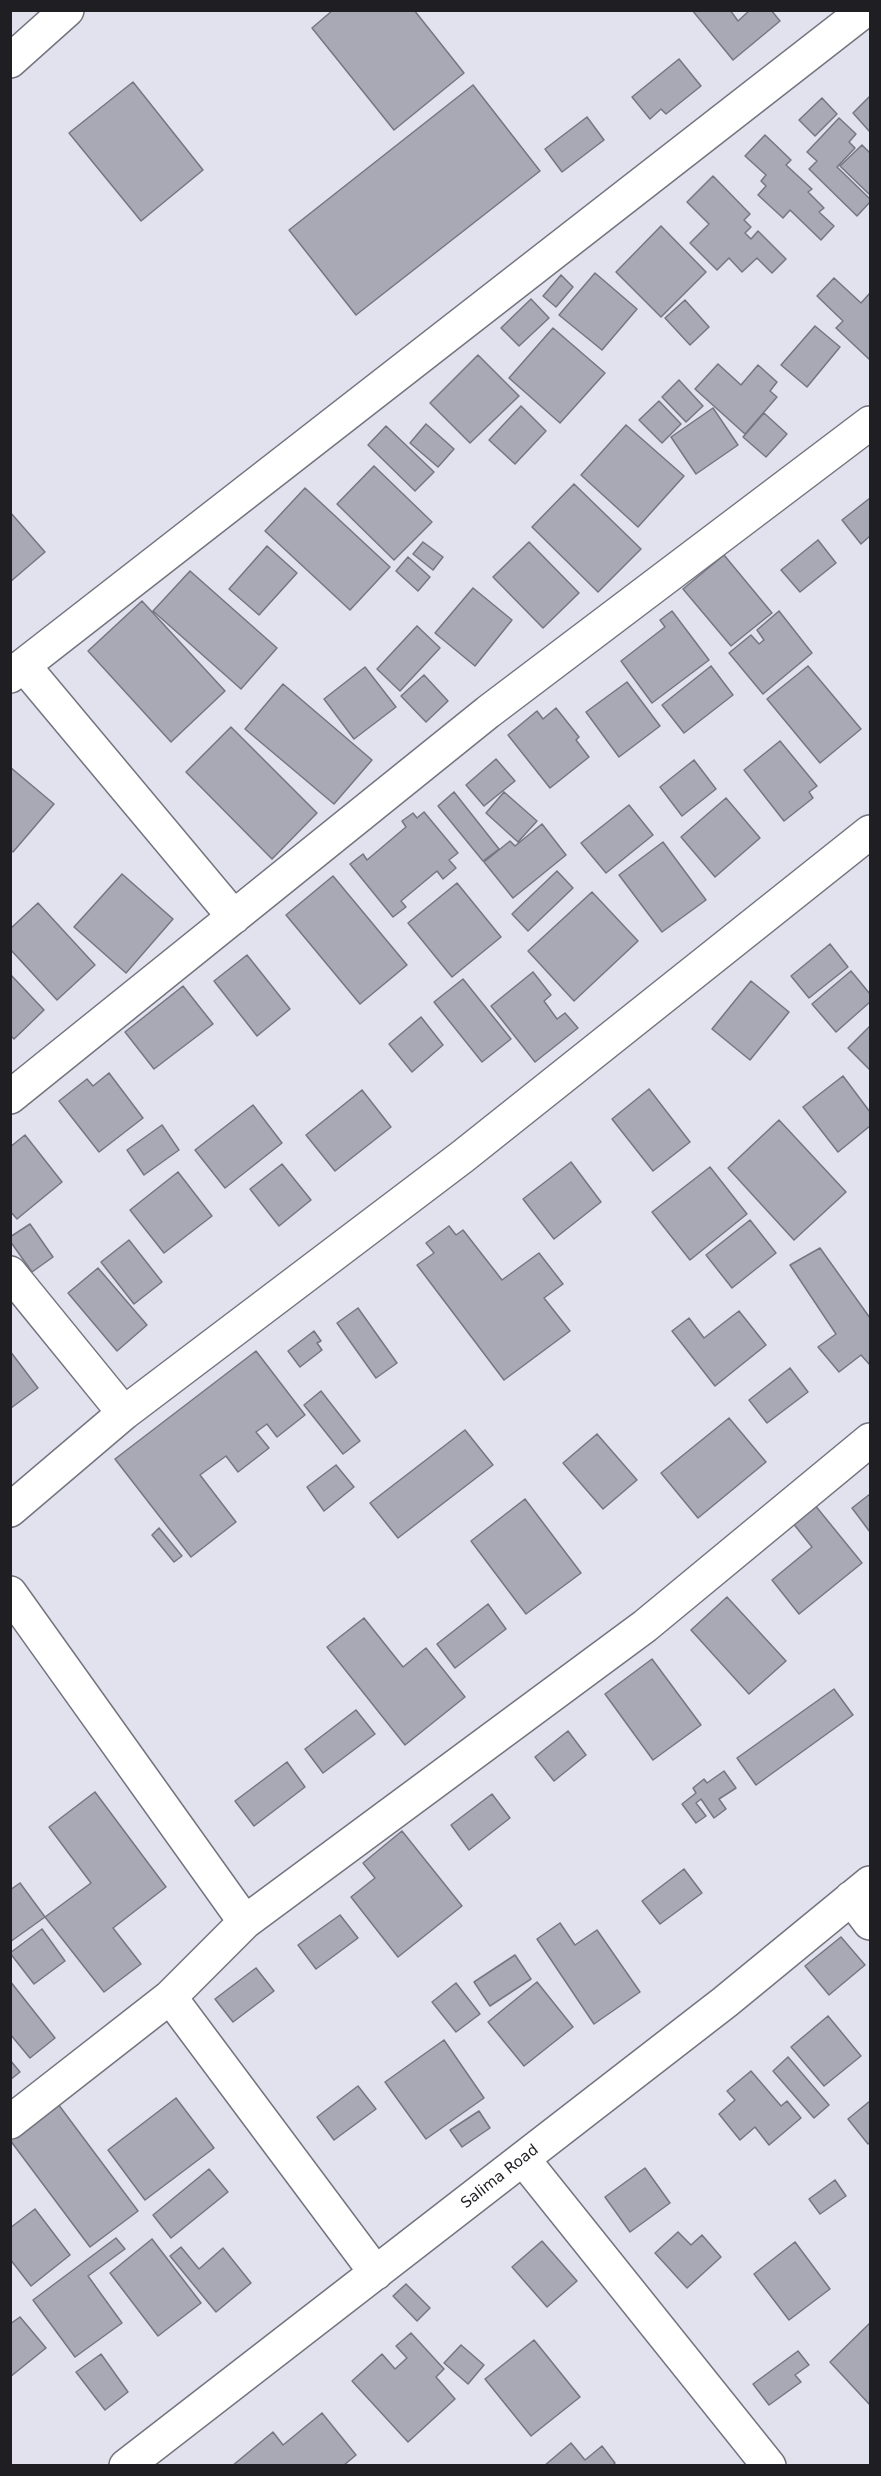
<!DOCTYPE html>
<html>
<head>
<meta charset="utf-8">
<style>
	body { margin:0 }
	#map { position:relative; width:881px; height:2476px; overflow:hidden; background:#e1e2ee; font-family:"DejaVu Sans",sans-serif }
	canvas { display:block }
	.frame { position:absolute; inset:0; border:12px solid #1e1e23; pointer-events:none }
</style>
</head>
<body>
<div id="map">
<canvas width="881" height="2476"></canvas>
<div class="frame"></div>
</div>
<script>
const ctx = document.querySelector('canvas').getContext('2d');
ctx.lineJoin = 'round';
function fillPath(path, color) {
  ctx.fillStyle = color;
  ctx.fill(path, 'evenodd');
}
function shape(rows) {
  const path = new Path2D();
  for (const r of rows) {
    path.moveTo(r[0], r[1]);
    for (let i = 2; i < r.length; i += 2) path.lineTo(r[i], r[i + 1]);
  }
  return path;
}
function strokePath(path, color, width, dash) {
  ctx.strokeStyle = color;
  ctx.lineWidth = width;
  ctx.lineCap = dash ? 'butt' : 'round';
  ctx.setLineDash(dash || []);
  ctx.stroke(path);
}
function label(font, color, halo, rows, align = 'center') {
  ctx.font = font + ' "DejaVu Sans",sans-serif';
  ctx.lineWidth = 6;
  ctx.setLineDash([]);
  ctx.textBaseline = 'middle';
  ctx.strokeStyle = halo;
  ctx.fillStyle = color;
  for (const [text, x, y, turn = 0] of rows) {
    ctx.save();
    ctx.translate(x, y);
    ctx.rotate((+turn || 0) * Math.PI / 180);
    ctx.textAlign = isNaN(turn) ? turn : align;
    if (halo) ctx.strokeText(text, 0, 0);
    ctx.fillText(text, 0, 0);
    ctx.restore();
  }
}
const building = shape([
	[333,10,414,10,464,73,394,130,312,28,333,10],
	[692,10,730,10,738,21,750,10,771,10,780,21,733,60,692,10],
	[679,59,701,86,666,114,661,109,650,119,632,97,679,59],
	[133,82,203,170,141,221,69,133,133,82],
	[473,85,540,171,356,315,289,230,473,85],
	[870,96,870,132,853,113,870,96],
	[822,98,837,114,815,136,799,120,822,98],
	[587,117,604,140,562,172,545,149,587,117],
	[839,118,856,134,849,142,855,148,837,167,870,199,870,202,857,216,809,169,817,161,807,152,839,118],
	[765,135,791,160,786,165,812,189,808,192,824,208,819,212,834,226,821,240,790,210,783,218,758,195,766,186,761,181,766,175,745,156,765,135],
	[862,145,870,153,870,195,840,166,862,145],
	[713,176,750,214,744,220,751,227,745,233,751,239,758,231,786,259,772,273,757,258,742,272,729,258,717,270,690,243,709,224,687,202,713,176],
	[661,226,706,272,661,317,616,272,661,226],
	[595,273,637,309,602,350,559,315,595,273],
	[561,275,573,287,556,307,543,296,561,275],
	[834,278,861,303,870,293,870,360,836,328,843,321,817,296,834,278],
	[531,299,549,318,519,346,501,328,531,299],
	[685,300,709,327,690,345,665,318,685,300],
	[815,326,840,347,807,387,781,365,815,326],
	[553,328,605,373,560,423,509,378,553,328],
	[478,355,519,396,470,443,430,403,478,355],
	[718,364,741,385,758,365,777,382,770,391,777,397,745,434,695,389,718,364],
	[679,380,703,406,686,422,662,397,679,380],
	[659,401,681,424,662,443,639,420,659,401],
	[521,406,546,431,515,464,489,440,521,406],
	[713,408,738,445,696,474,671,437,713,408],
	[764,413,787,434,766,457,743,437,764,413],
	[426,424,454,449,438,467,410,443,426,424],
	[626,425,684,476,638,527,581,475,626,425],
	[386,426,434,472,415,491,368,445,386,426],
	[374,466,432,522,394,560,337,504,374,466],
	[574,484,641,549,598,592,532,527,574,484],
	[305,488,390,567,350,610,265,531,305,488],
	[870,498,870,536,861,544,842,520,870,498],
	[10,512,45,552,10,582,10,512],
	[818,540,836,563,800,592,781,570,818,540],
	[423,542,443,557,433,570,413,554,423,542],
	[529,542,579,593,543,628,493,577,529,542],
	[267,546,297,573,259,615,229,589,267,546],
	[724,555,772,613,731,646,683,589,724,555],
	[408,557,430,577,418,591,396,571,408,557],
	[190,571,277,648,241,689,153,611,190,571],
	[473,588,512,620,475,666,435,633,473,588],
	[142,601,225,691,171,742,88,651,142,601],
	[672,611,709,660,652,703,621,661,665,627,660,620,672,611],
	[779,611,812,653,763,694,729,653,751,635,759,644,764,640,757,630,779,611],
	[417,626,440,648,400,691,377,669,417,626],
	[711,666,733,695,684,733,662,705,711,666],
	[808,666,861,729,820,763,767,699,808,666],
	[365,667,396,707,354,739,324,699,365,667],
	[424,675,448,701,426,722,401,696,424,675],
	[627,682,660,726,619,757,586,712,627,682],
	[283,684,372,760,334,804,245,729,283,684],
	[556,708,579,737,576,740,589,757,550,788,508,735,537,711,543,719,556,708],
	[231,727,317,813,272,859,186,772,231,727],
	[780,741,817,786,809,792,813,798,784,821,744,770,780,741],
	[496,759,515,781,484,806,466,785,496,759],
	[694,760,716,789,682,816,660,787,694,760],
	[10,767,54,804,13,852,10,850,10,767],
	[454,792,499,849,483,861,438,806,454,792],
	[504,792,537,821,518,842,486,813,504,792],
	[726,798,760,838,715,877,681,837,726,798],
	[629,805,653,835,606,873,581,843,629,805],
	[424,812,458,853,449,860,456,868,443,879,437,871,401,901,406,907,393,917,350,864,363,854,367,860,406,827,402,821,413,813,417,818,424,812],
	[542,824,566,855,513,898,484,862,510,841,515,846,542,824],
	[663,842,706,900,662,932,619,875,663,842],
	[557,871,573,888,528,931,512,914,557,871],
	[122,874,173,919,126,973,74,927,122,874],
	[333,876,407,965,360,1004,286,915,333,876],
	[457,883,501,937,452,977,408,923,457,883],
	[592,892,638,941,574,1001,528,951,592,892],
	[38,903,95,965,57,1000,10,949,10,929,38,903],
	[830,944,848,967,809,998,791,976,830,944],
	[247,955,290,1009,257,1036,214,981,247,955],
	[851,971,870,994,870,1002,836,1032,812,1004,851,971],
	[533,972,551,995,544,1001,557,1019,565,1013,578,1028,535,1062,491,1006,533,972],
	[10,974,44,1010,14,1039,10,1035,10,974],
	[463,979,511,1039,482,1062,434,1002,463,979],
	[751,981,789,1012,750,1060,712,1029,751,981],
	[183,986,213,1024,154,1069,125,1032,183,986],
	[421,1017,443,1045,412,1072,389,1044,421,1017],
	[870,1026,870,1070,848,1048,870,1026],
	[109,1073,143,1118,99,1152,59,1101,87,1079,93,1086,109,1073],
	[843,1076,870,1112,870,1126,838,1152,803,1107,843,1076],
	[649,1089,690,1142,653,1171,612,1119,649,1089],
	[362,1090,391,1127,335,1171,306,1135,362,1090],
	[253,1105,282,1143,225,1188,195,1150,253,1105],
	[779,1120,846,1192,794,1240,728,1168,779,1120],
	[162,1125,179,1150,144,1175,127,1150,162,1125],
	[25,1135,62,1182,17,1219,10,1211,10,1147,25,1135],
	[571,1162,601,1202,554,1239,523,1199,571,1162],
	[282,1164,311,1200,279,1226,250,1189,282,1164],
	[710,1167,747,1214,690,1260,652,1212,710,1167],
	[178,1172,212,1216,164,1253,130,1210,178,1172],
	[750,1220,776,1253,732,1288,706,1255,750,1220],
	[30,1224,53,1257,32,1272,10,1241,10,1237,30,1224],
	[449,1226,456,1235,463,1230,502,1280,539,1253,563,1284,544,1298,570,1331,504,1380,417,1265,434,1253,426,1243,449,1226],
	[129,1240,162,1282,134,1304,101,1262,129,1240],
	[820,1248,870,1318,870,1365,861,1355,839,1372,818,1347,836,1334,790,1265,820,1248],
	[98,1268,147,1325,117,1351,68,1293,98,1268],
	[358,1308,397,1363,376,1378,337,1323,358,1308],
	[739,1311,766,1345,715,1386,672,1331,689,1318,704,1338,739,1311],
	[314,1331,321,1341,317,1343,322,1350,300,1367,288,1351,314,1331],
	[10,1351,38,1388,11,1408,10,1407,10,1351],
	[256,1351,305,1415,277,1437,267,1424,256,1432,269,1448,238,1472,226,1456,200,1475,236,1522,191,1557,115,1459,256,1351],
	[790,1368,808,1392,767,1423,749,1400,790,1368],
	[321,1391,360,1441,343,1454,304,1405,321,1391],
	[729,1418,766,1462,698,1518,661,1473,729,1418],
	[465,1430,493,1465,398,1538,370,1503,465,1430],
	[597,1434,637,1480,603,1509,563,1463,597,1434],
	[336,1465,354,1487,324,1511,307,1487,336,1465],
	[870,1494,870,1532,852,1508,870,1494],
	[525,1499,581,1573,526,1614,471,1541,525,1499],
	[814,1504,862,1563,799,1614,772,1580,812,1547,792,1522,814,1504],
	[159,1528,182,1556,174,1562,152,1535,159,1528],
	[727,1597,786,1661,749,1694,691,1630,727,1597],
	[488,1604,506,1629,455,1668,437,1644,488,1604],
	[364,1618,403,1667,426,1648,465,1697,405,1745,327,1647,364,1618],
	[652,1659,701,1725,653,1760,605,1694,652,1659],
	[834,1689,853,1715,756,1785,737,1758,834,1689],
	[356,1710,375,1734,323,1773,305,1749,356,1710],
	[568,1731,586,1755,554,1781,535,1757,568,1731],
	[287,1762,305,1787,254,1826,235,1801,287,1762],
	[724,1771,736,1788,719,1799,726,1809,714,1818,701,1799,696,1803,706,1816,696,1823,682,1804,696,1793,693,1788,704,1779,707,1783,724,1771],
	[95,1792,166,1887,113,1928,141,1964,104,1992,45,1917,91,1883,49,1827,95,1792],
	[492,1794,510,1818,469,1850,451,1825,492,1794],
	[402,1831,462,1906,398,1957,351,1897,375,1878,363,1863,402,1831],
	[684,1869,702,1893,660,1924,642,1901,684,1869],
	[20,1883,45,1917,10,1942,10,1890,20,1883],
	[340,1915,358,1938,316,1969,298,1945,340,1915],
	[560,1923,575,1945,597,1930,640,1992,594,2024,537,1939,560,1923],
	[42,1929,65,1961,34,1984,10,1953,42,1929],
	[841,1937,865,1965,829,1995,805,1966,841,1937],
	[515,1955,531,1979,490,2006,474,1982,515,1955],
	[256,1968,274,1991,233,2022,215,1999,256,1968],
	[10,1981,55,2038,30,2058,10,2034,10,1981],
	[537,1982,573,2027,524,2066,488,2022,537,1982],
	[456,1983,480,2014,456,2032,432,2002,456,1983],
	[828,2016,861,2056,824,2086,791,2047,828,2016],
	[444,2040,484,2098,426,2139,385,2082,444,2040],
	[788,2057,829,2105,814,2118,773,2071,788,2057],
	[10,2060,20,2072,10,2080,10,2060],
	[751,2071,781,2106,787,2101,801,2118,769,2145,755,2127,740,2140,719,2114,735,2100,727,2091,751,2071],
	[358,2086,376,2109,334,2140,317,2117,358,2086],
	[176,2098,214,2148,145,2200,108,2150,176,2098],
	[870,2101,870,2142,868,2144,848,2119,870,2101],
	[58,2104,138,2211,90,2247,10,2140,58,2104],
	[479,2111,490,2128,462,2147,450,2130,479,2111],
	[645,2168,670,2203,630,2232,605,2197,645,2168],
	[209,2169,228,2192,171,2238,153,2215,209,2169],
	[835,2180,846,2196,820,2214,809,2199,835,2180],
	[35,2209,70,2255,31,2286,10,2259,10,2228,35,2209],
	[678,2232,691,2245,702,2235,721,2257,687,2288,655,2253,678,2232],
	[116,2238,125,2249,88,2276,122,2323,75,2357,33,2300,116,2238],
	[152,2239,201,2303,158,2336,110,2273,152,2239],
	[542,2241,577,2281,547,2307,512,2267,542,2241],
	[795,2242,830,2289,789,2320,754,2274,795,2242],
	[181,2247,199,2269,223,2248,251,2283,216,2312,170,2256,181,2247],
	[406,2284,430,2308,417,2321,393,2296,406,2284],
	[20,2317,46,2348,10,2377,10,2324,20,2317],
	[870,2323,870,2405,830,2362,870,2323],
	[411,2333,444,2369,436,2377,455,2399,408,2442,352,2381,382,2354,395,2369,407,2358,396,2346,411,2333],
	[534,2340,580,2397,531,2436,485,2379,534,2340],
	[461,2345,484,2365,468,2384,444,2363,461,2345],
	[798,2351,809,2365,795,2375,801,2382,769,2405,753,2384,798,2351],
	[101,2354,128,2392,105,2410,76,2372,101,2354],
	[322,2413,356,2455,343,2466,232,2466,273,2432,283,2445,322,2413],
	[571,2443,585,2460,602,2446,615,2463,612,2466,544,2466,571,2443]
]);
const minor = shape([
	[10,61,67,10],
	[24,666,234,917],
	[10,676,865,10],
	[10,1097,488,712,870,423],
	[10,1273,124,1413],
	[10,1510,124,1413,462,1157,870,832],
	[10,1593,245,1922],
	[851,1898,870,1923],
	[170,1997,376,2273],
	[10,2122,170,1997,245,1922,645,1626,870,1440],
	[523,2159,769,2466],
	[126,2466,725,2002,870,1883]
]);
const streetNames = [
	["Salima Road",500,2177,-38]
];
fillPath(building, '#a8a9b4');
strokePath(building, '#757681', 1.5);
strokePath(minor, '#74747f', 36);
strokePath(minor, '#fff', 33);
label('15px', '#1e1e23', '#fff', streetNames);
</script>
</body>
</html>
